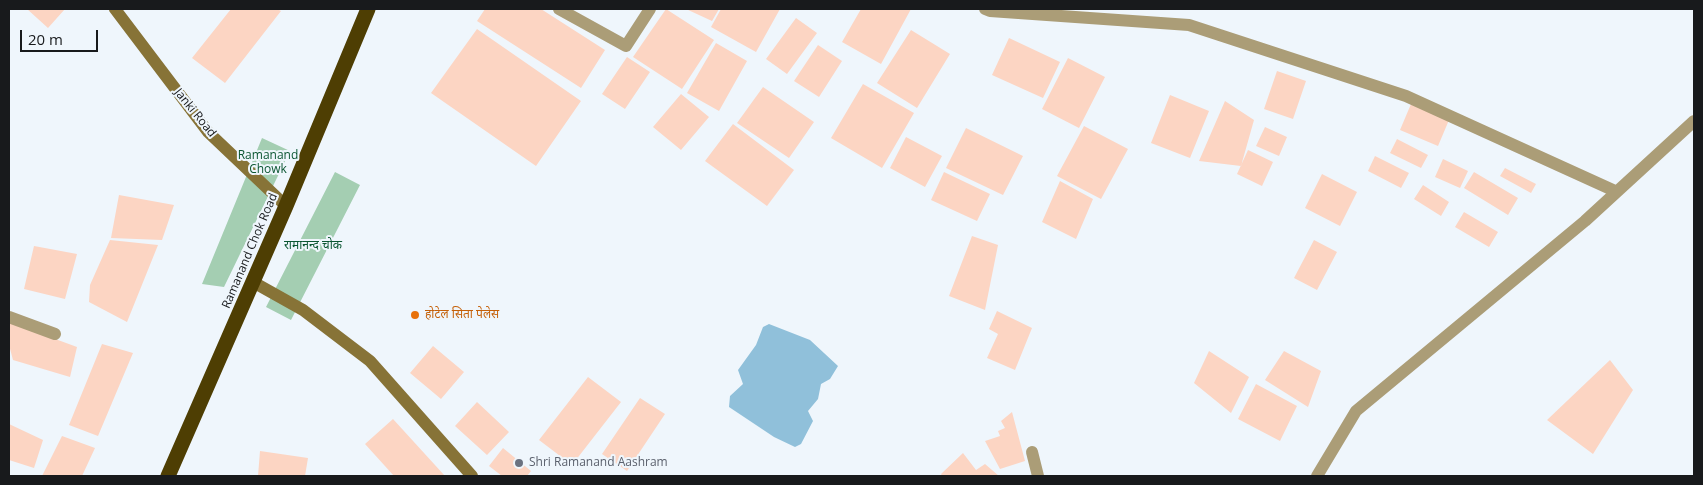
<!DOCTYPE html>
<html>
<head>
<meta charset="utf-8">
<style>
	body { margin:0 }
	#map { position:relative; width:1703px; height:485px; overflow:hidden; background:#eff6fc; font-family:"Open Sans",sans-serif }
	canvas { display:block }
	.frame { position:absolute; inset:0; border:10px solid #181a1c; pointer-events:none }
	.scale { position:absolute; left:20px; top:30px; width:78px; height:22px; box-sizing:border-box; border:2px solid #181a1c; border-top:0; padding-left:6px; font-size:15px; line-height:18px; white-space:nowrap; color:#181a1c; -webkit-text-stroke:4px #eff6fc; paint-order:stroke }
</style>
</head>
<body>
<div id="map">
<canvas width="1703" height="485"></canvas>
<div class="frame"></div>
<div class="scale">20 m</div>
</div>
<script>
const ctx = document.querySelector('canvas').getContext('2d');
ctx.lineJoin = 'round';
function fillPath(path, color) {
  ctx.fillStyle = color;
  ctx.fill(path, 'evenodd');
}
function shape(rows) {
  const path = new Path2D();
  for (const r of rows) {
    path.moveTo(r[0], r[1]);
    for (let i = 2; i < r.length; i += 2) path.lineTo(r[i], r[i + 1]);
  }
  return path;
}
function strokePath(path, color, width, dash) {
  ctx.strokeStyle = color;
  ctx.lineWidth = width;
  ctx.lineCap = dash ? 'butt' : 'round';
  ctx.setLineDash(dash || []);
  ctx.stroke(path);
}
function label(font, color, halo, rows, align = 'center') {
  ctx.font = font + ' "Open Sans","Noto Sans Devanagari",sans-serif';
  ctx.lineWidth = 4;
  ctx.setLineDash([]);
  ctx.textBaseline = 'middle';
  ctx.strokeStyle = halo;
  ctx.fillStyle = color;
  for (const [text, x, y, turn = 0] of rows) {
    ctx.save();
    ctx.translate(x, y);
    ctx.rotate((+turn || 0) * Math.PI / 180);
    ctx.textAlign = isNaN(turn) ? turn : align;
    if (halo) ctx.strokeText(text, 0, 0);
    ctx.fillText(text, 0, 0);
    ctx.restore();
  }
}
const green = shape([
	[262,138,290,151,224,287,202,284],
	[335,172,360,185,291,320,266,307]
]);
const water = shape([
	[769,324,810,340,838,366,830,379,821,384,818,399,808,411,813,421,801,444,795,447,774,437,729,407,730,396,743,384,738,370,756,345,763,327]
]);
const building = shape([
	[27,9,65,9,48,28],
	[231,9,277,9,281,11,225,83,192,58],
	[485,9,541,9,605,50,581,88,477,21],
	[666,9,714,40,682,89,633,57],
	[686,9,719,9,712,21],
	[721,9,780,9,756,52,711,27],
	[861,9,911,9,881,64,842,42],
	[796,18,817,33,787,74,766,59],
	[477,29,581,101,536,166,431,93],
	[911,30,950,54,917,108,877,83],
	[1009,38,1060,62,1043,98,992,75],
	[716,43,747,61,719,111,687,93],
	[818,45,842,61,819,97,794,81],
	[627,57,650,72,625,109,602,94],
	[1068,58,1105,77,1079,128,1042,109],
	[1277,71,1306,81,1293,119,1264,109],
	[863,84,914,113,882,168,831,138],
	[763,87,814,122,789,158,737,123],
	[681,94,709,117,681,150,653,127],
	[1170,95,1209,111,1190,158,1151,143],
	[1225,101,1254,120,1241,166,1199,161],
	[1411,104,1449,120,1438,146,1400,130],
	[733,124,794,170,767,206,705,161],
	[1084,126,1128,149,1101,199,1057,176],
	[1265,127,1287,137,1279,156,1256,146],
	[966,128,1023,156,1003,195,946,168],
	[906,137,942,156,925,187,890,168],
	[1397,139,1428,155,1421,168,1390,153],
	[1248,150,1273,162,1262,186,1237,174],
	[1375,156,1409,173,1401,188,1368,171],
	[1443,159,1468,171,1460,188,1435,177],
	[1505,168,1536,184,1531,193,1500,176],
	[944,172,990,194,977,221,931,200],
	[1474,172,1518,198,1508,215,1464,188],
	[1322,174,1357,192,1340,226,1305,208],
	[1060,181,1093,199,1076,239,1042,222],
	[1423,185,1449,202,1441,216,1414,199],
	[119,195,174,205,162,240,111,238],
	[1464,212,1498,232,1489,247,1455,227],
	[972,236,998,245,985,310,949,296],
	[110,240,158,245,127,322,89,302,90,285],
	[1314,240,1337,252,1317,290,1294,278],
	[34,246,77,254,65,299,24,289],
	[997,311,1032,328,1015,370,987,358,998,334,989,329],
	[9,322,77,347,70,377,13,360,9,345],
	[102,344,133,353,98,436,69,425],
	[433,346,464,372,441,399,410,373],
	[1209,351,1249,377,1231,413,1194,383],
	[1284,351,1321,371,1308,407,1265,380],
	[1610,360,1633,390,1593,454,1547,420],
	[588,377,621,402,572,465,539,440],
	[1256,384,1297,406,1280,441,1238,419],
	[640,398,665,414,627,471,602,454],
	[477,402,509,432,487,455,455,426],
	[1012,412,1025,461,1000,469,985,441,1000,436,998,431,1005,428,1001,421],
	[393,419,445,476,394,476,365,444],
	[9,424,43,440,34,468,9,460],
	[62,436,95,448,82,476,42,476],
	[503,448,531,471,527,476,502,476,489,466],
	[260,451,308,458,305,476,258,476],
	[963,453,976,470,985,464,999,476,942,476,941,474]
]);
const street = shape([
	[559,9,626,46,650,9],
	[985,9,990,11,1189,25,1406,96,1615,191],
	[9,317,55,334],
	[1032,452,1038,476],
	[1317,476,1356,411,1585,221,1694,121]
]);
const secondary = shape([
	[115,9,208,132,286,206],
	[253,282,303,310,370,361,472,476]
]);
const highway = shape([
	[168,476,286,206,368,9]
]);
const markers = [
	[415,315,5,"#e8710a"],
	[519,463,5,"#6b7280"]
];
const streetNames = [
	["Janki Road",195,113,51],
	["Ramanand Chok Road",250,251,-67]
];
const parkNames = [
	["Ramanand",268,156],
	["Chowk",268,170],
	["रामानन्द चोक",313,246]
];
const foodNames = [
	["होटेल सिता पेलेस",425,315]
];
const worshipNames = [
	["Shri Ramanand Aashram",529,463]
];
fillPath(green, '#a4ceb2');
fillPath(water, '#90c0da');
fillPath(building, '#fcd5c3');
strokePath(street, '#ab9d77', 12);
strokePath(secondary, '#877337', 12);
strokePath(highway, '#4e3e03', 15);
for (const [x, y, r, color] of markers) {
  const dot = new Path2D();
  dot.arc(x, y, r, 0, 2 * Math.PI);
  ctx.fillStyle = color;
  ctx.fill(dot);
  strokePath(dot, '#eff6fc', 2);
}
label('12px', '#181a1c', '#eff6fc', streetNames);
label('12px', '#0b5632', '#eff6fc', parkNames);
label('12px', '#c56008', '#eff6fc', foodNames, 'left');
label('12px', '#5b616d', '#eff6fc', worshipNames, 'left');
</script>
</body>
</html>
